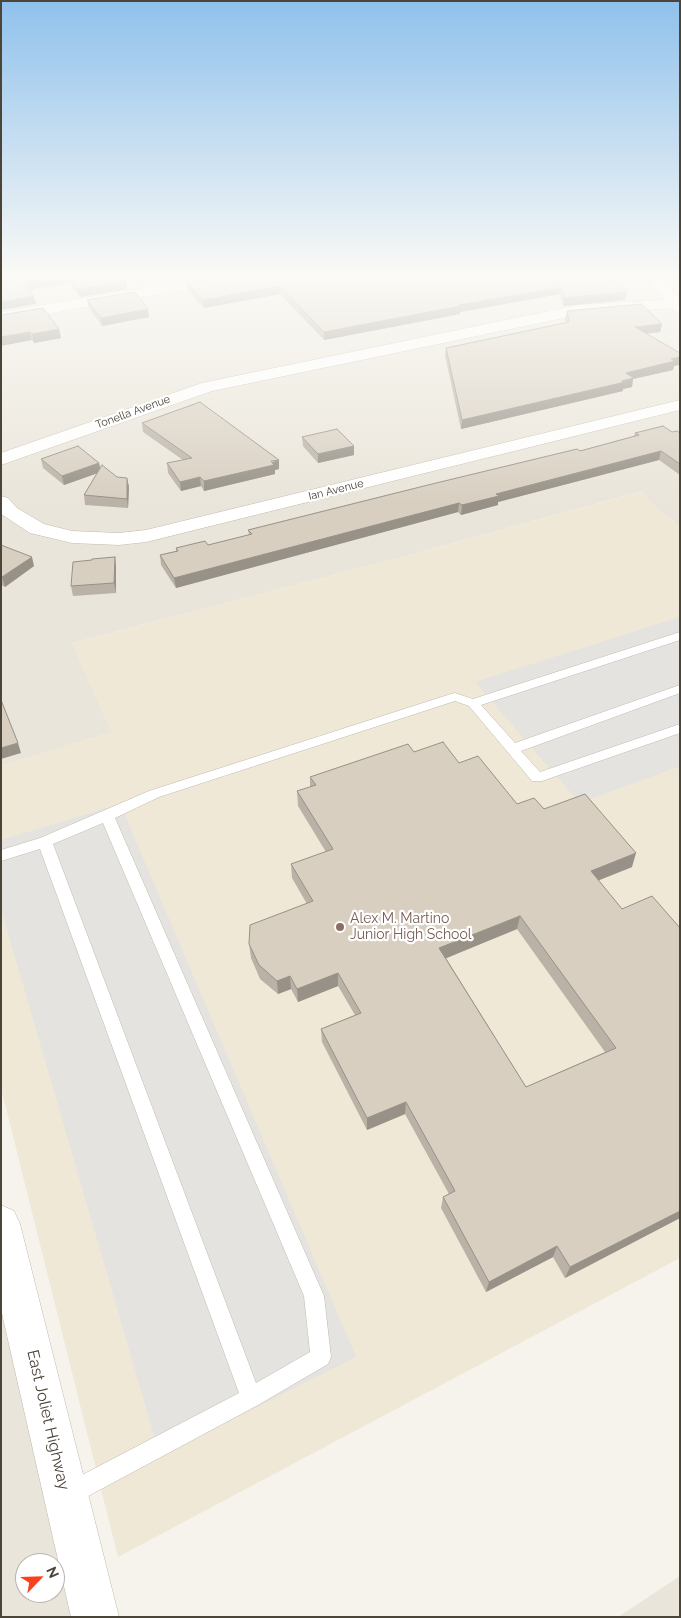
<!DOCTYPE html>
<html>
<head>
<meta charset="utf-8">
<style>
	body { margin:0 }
	#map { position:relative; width:681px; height:1618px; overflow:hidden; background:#f6f3ec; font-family:Raleway,sans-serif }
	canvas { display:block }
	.frame { position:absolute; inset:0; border:2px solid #4b4439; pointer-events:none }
	.north { position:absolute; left:15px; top:1553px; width:50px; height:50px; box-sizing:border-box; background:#fff; border:1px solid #b7b4b0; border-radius:50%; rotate:66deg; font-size:14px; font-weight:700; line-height:20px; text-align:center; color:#4b4439 }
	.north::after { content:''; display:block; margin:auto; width:18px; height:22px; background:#fc3f1d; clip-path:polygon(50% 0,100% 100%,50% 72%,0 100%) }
</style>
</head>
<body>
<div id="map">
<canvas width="681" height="1618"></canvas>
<div class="frame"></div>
<div class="north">N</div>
</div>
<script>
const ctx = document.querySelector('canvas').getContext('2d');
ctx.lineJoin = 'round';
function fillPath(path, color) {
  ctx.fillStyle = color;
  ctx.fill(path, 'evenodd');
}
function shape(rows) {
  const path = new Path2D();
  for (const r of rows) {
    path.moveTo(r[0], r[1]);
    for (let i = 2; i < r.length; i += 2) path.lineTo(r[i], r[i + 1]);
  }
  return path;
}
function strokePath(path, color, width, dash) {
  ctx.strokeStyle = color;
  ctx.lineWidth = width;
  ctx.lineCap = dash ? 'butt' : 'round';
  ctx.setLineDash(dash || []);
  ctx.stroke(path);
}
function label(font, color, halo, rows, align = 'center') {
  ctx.font = font + ' Raleway,sans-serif';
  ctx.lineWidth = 4.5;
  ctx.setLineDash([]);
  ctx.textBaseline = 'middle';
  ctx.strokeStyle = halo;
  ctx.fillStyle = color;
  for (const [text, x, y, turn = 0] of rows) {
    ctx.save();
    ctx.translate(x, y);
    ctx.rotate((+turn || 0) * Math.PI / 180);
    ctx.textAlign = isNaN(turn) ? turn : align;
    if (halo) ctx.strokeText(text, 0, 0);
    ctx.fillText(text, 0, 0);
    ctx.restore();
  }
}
const residential = shape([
	[1,275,680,275,680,526,655,507,642,491,399,558,72,643,112,732,1,766],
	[1,1257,86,1608,71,1617,1,1617],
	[25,1563,55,1563,55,1593,25,1593],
	[680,1576,680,1617,618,1617]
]);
const education = shape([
	[643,491,655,507,680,526,680,1258,118,1557,1,1088,1,766,111,732,72,643,399,558]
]);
const parking = shape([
	[680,617,680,766,580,803,475,682],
	[120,804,356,1357,160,1456,1,909,1,840]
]);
const service = shape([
	[680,632,680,640,481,705,515,743,680,685,680,693,521,751,540,772,680,724,680,733,542,781,532,781,469,706,455,701,159,797,115,818,324,1296,331,1357,328,1364,258,1405,77,1502,69,1505,61,1502,58,1494,61,1486,239,1393,40,849,1,861,1,850,40,838,149,791,451,694,455,693,473,699,680,632],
	[103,823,304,1296,310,1352,256,1383,53,844,103,823]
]);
const minor = shape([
	[220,275,252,275,245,279,1,322,1,312,220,275],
	[644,275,659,275,680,299,680,313,671,308,578,315,212,391,1,465,1,453,202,383,578,305,664,300,644,275],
	[680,400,680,410,146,542,119,545,72,543,30,533,1,514,1,496,8,498,17,508,44,524,72,531,119,533,146,530,680,400],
	[1,1205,14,1211,20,1224,119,1617,71,1617,1,1309,1,1205]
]);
const wall = shape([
	[7,275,125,275,125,277,123,277,127,289,80,297,69,283,30,290,36,304,10,280],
	[173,275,208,275,178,280],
	[606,275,625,300,563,306,560,294,460,312,460,314,324,340,280,294,204,308,188,291,187,283],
	[87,300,149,317,102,326,89,308],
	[567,311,662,324,660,332,646,334,674,366,673,370,633,379,632,387,623,389,623,391,461,429,445,356,446,348,566,323,565,320],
	[1,315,59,329,61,338,34,343,32,340],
	[142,423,279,469,275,470,275,474,204,491,201,486,181,491,168,473,167,463,183,460,143,432],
	[672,432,680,433,680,475,659,460,498,502,498,505,461,515,458,512,176,588,161,565,160,555,176,551,176,548,208,545,249,535,248,530,580,451,634,436,635,433],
	[302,437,354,446,354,455,318,463,303,446],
	[41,459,99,463,100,469,117,477,127,478,129,487,128,508,85,505,84,495,97,473,64,485,43,468],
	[1,545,34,566,5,587,1,585],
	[115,557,116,567,116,593,73,596,71,586,92,560],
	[414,752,459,763,517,804,544,809,632,867,599,880,680,1218,565,1278,553,1257,486,1292,441,1208,443,1197,449,1194,405,1114,367,1130,322,1042,321,1029,355,1015,338,986,298,1002,291,989,278,994,260,979,251,958,249,944,307,904,292,878,291,864,326,852,298,806,297,791,310,787,310,777],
	[517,929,605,1052,526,1087,446,958]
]);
const shadedWall = shape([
	[68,275,69,283,26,290,24,282],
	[177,275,208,275,178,280],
	[126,281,127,289,80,297,78,289],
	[280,286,280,294,204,308,203,300],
	[561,287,560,294,460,312,460,314,324,340,324,332,459,305],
	[627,292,625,300,563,306,564,298],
	[34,296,36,304,1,310,1,302],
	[148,309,149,317,102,326,101,318],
	[662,324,660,332,633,335,635,327],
	[59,329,61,338,34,343,32,334],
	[30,332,32,340,1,346,1,337],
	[680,357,680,365,674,366,673,370,633,379,632,387,623,389,623,391,461,429,462,420],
	[354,446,354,455,318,463,318,454],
	[661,451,659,460,498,502,498,505,461,515,462,505,496,494],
	[279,460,279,469,275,470,275,474,204,491,204,481],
	[99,463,101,472,64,485,62,476],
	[200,477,201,486,181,491,180,482],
	[127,478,129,487,128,508,127,499],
	[459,503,458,512,176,588,174,578],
	[32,557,34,566,5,587,2,577],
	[115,557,116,567,116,593,114,583],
	[18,743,21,753,1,759,1,748],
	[636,853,632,867,587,885,591,871],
	[520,916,517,929,437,962,439,948],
	[338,973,338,986,298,1002,297,989],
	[290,976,291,989,278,994,277,981],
	[406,1102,405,1114,367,1130,367,1118],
	[680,1211,680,1218,565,1278,570,1267],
	[557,1246,553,1257,486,1292,489,1282]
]);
const building = shape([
	[9,275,66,275,24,282,34,296,1,302,1,282,11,280,9,275],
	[68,275,121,275,126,281,78,289,68,275],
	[234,275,606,275,627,292,564,298,561,287,459,305,460,306,324,332,280,286,203,300,187,283,234,275],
	[135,292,148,309,101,318,87,300,135,292],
	[641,304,662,324,635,327,680,353,680,357,671,359,675,361,626,373,634,378,622,381,625,382,462,420,446,348,569,322,567,311,641,304],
	[43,308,59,329,32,334,30,332,1,337,1,315,43,308],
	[200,402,279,460,271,461,274,465,204,481,200,477,180,482,167,463,192,458,142,423,200,402],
	[663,426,672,432,677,431,680,433,680,464,661,451,496,494,499,496,462,505,459,503,174,578,160,555,178,551,176,548,205,541,208,545,252,534,248,530,432,484,577,449,580,451,639,435,635,433,663,426],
	[337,429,354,446,318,454,302,437,337,429],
	[78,446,99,463,62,476,41,459,78,446],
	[102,465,117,477,127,478,127,499,84,495,102,465],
	[1,545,32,557,2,577,1,576,1,545],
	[115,557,114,583,71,586,73,562,92,560,92,559,115,557],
	[1,700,18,743,1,748,1,700],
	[443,742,459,763,478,756,517,804,534,798,544,809,585,794,636,853,591,871,622,909,652,896,680,928,680,1211,570,1267,557,1246,489,1282,443,1197,455,1191,406,1102,367,1118,321,1029,361,1013,338,973,297,989,290,976,277,981,259,965,249,944,250,925,313,901,291,864,333,849,297,791,316,785,310,777,408,744,414,752,443,742],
	[520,916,616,1048,526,1087,439,948,520,916]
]);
const markers = [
	[340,927,5,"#8d6e63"]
];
const farStreetnames = [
	["Tonella Avenue",133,412,-20],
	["Ian Avenue",336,490,-14]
];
const educationNames = [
	["Alex M. Martino",350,919],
	["Junior High School",350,935]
];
const nearStreetnames = [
	["East Joliet Highway",48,1420,77]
];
fillPath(residential, '#eae5da');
fillPath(education, '#efe8d6');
fillPath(parking, '#e5e3e0');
strokePath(service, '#c2bbae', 1);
strokePath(minor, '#c2bbae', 1);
fillPath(service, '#fff');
fillPath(minor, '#fff');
fillPath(wall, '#bab2a6');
fillPath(shadedWall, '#979187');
fillPath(building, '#d8cfc1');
strokePath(building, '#979187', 1);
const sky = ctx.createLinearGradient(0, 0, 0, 502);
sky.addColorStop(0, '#8fc1ec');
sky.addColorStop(0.55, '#fbfaf6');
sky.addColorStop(1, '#fbfaf600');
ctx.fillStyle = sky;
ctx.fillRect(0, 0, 681, 502);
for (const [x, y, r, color] of markers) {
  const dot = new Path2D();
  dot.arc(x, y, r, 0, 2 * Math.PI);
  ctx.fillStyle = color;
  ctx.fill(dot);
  strokePath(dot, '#fff', 2);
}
label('11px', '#4b4439', '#fff', farStreetnames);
label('14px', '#785e54', '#fff', educationNames, 'left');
label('16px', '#4b4439', '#fff', nearStreetnames);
</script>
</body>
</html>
